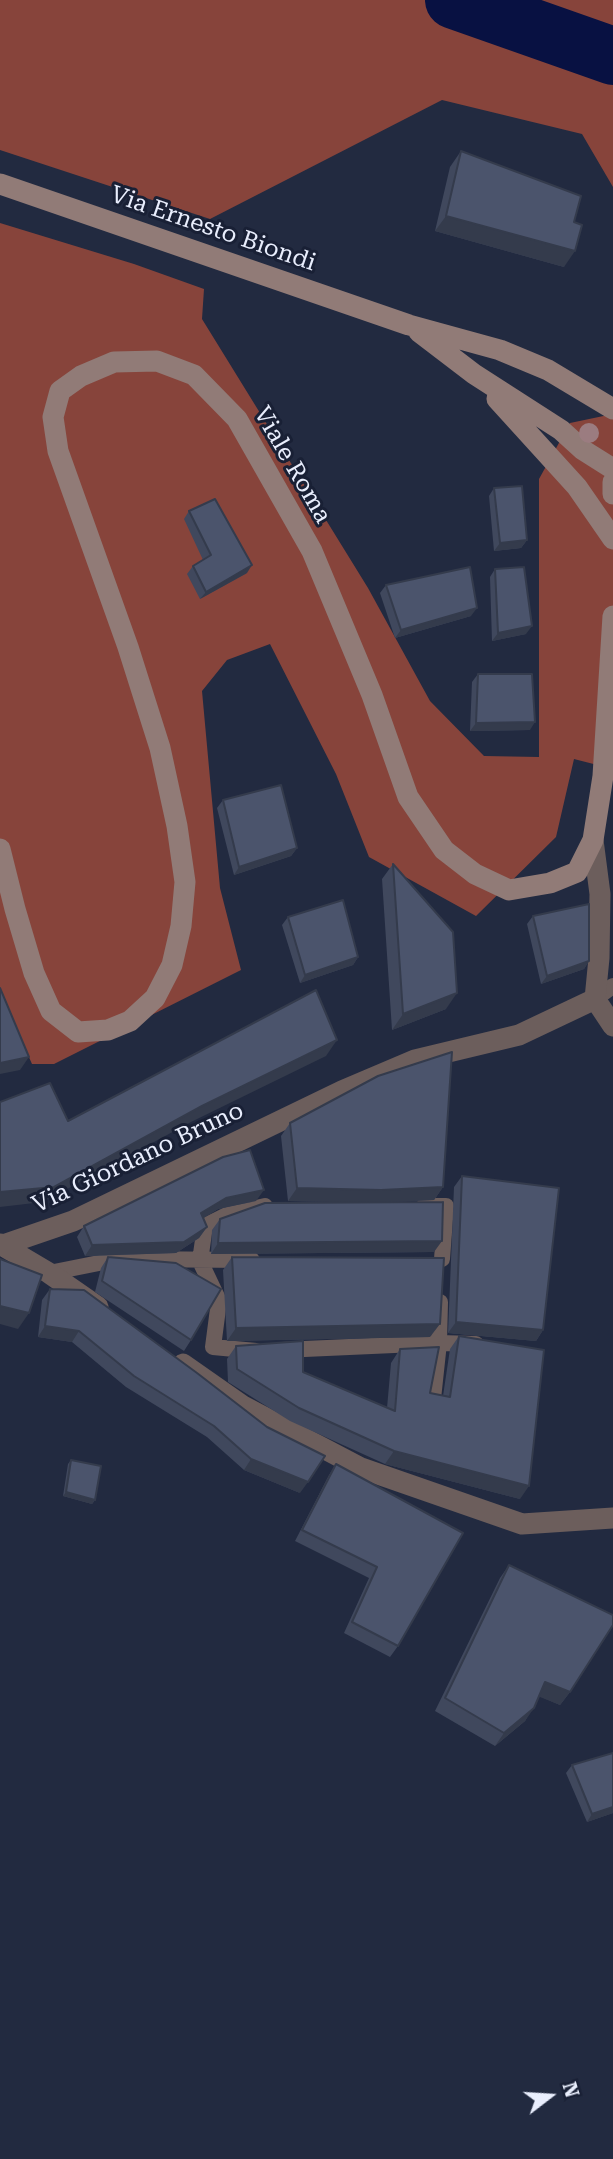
<!DOCTYPE html>
<html>
<head>
<meta charset="utf-8">
<style>
	body { margin:0 }
	#map { position:relative; width:613px; height:2159px; overflow:hidden; background:#222a40; font-family:"Roboto Serif",serif }
	canvas { display:block }
	.north { position:absolute; left:515px; top:2061px; width:70px; height:70px; -webkit-text-stroke:5px #192035; paint-order:stroke; rotate:73deg; font-size:19px; font-weight:700; line-height:28px; text-align:center; color:#e9eefd }
	.north::after { content:''; display:block; margin:auto; width:24px; height:32px; background:#e9eefd; clip-path:polygon(50% 0,100% 100%,50% 72%,0 100%) }
</style>
</head>
<body>
<div id="map">
<canvas width="613" height="2159"></canvas>
<div class="north">N</div>
</div>
<script>
const ctx = document.querySelector('canvas').getContext('2d');
ctx.lineJoin = 'round';
function fillPath(path, color) {
  ctx.fillStyle = color;
  ctx.fill(path, 'evenodd');
}
function shape(rows) {
  const path = new Path2D();
  for (const r of rows) {
    path.moveTo(r[0], r[1]);
    for (let i = 2; i < r.length; i += 2) path.lineTo(r[i], r[i + 1]);
  }
  return path;
}
function strokePath(path, color, width, dash) {
  ctx.strokeStyle = color;
  ctx.lineWidth = width;
  ctx.lineCap = dash ? 'butt' : 'round';
  ctx.setLineDash(dash || []);
  ctx.stroke(path);
}
function label(font, color, halo, rows, align = 'center') {
  ctx.font = font + ' "Roboto Serif",serif';
  ctx.lineWidth = 6;
  ctx.setLineDash([]);
  ctx.textBaseline = 'middle';
  ctx.strokeStyle = halo;
  ctx.fillStyle = color;
  for (const [text, x, y, turn = 0] of rows) {
    ctx.save();
    ctx.translate(x, y);
    ctx.rotate((+turn || 0) * Math.PI / 180);
    ctx.textAlign = isNaN(turn) ? turn : align;
    if (halo) ctx.strokeText(text, 0, 0);
    ctx.fillText(text, 0, 0);
    ctx.restore();
  }
}
const forest = shape([
	[0,0,613,0,613,187,582,134,442,100,210,219,0,150],
	[0,223,134,264,204,289,202,319,368,588,430,701,484,756,539,757,539,479,570,423,613,414,613,769,574,759,556,837,476,916,369,857,336,774,270,644,227,660,202,691,220,888,241,970,54,1064,32,1064,0,992]
]);
const river = shape([
	[454,0,613,56]
]);
const lane = shape([
	[595,999,613,986],
	[424,1206,446,1206,442,1259],
	[49,1273,119,1259,252,1260],
	[282,1350,439,1343,440,1302],
	[256,1351,213,1347,219,1301,200,1261,205,1226,227,1215,265,1206],
	[433,1399,439,1343,476,1344]
]);
const street = shape([
	[593,840,600,894,599,958,595,999,613,1026],
	[0,1244,49,1273,98,1307],
	[3,1245,73,1221,342,1091,415,1060,519,1035,595,999],
	[183,1364,243,1406,361,1468,522,1524,613,1518]
]);
const secondary = shape([
	[0,184,409,325,500,350,548,370,613,409],
	[419,332,474,374,561,430,583,450,613,469],
	[497,399,577,487,613,539],
	[613,482,613,494],
	[0,849,15,909,34,973,51,1011,78,1032,108,1030,130,1021,155,998,172,965,181,926,185,882,177,826,160,748,128,647,58,451,53,417,60,391,81,376,114,362,157,361,194,375,237,419,312,551,372,695,408,797,444,850,475,874,509,890,550,883,577,872,593,840,603,776,613,616]
]);
const trees = [
	[589,433]
];
const wall = shape([
	[461,151,574,222,564,267,435,231,450,167],
	[494,488,527,540,521,548,494,551,489,496],
	[189,511,247,573,200,599,187,574,193,566,203,560,184,519],
	[495,569,526,634,492,641,490,577],
	[386,585,471,616,395,638,380,593],
	[478,674,530,730,470,731,472,682],
	[223,800,297,848,291,856,234,875,217,808],
	[393,864,446,1009,392,1030,382,879],
	[533,916,589,961,584,969,541,984,527,924],
	[288,917,358,957,353,965,300,983,282,925],
	[290,1123,443,1187,434,1200,389,1202,434,1252,211,1254,212,1230,220,1219,345,1202,288,1201,281,1136],
	[462,1176,543,1330,536,1341,448,1333,454,1187],
	[256,1201,218,1209,203,1218,207,1227,199,1238,176,1253,85,1256,77,1237,84,1226],
	[108,1257,191,1340,184,1351,95,1292,101,1268],
	[232,1257,430,1337,227,1341,223,1270],
	[50,1289,300,1493,244,1470,207,1437,126,1387,72,1342,38,1337,42,1300],
	[459,1336,520,1499,385,1464,290,1421,228,1382,227,1359,236,1346,303,1372,387,1408,391,1363,400,1349,430,1393,443,1396,450,1349],
	[71,1460,95,1500,92,1504,63,1496,68,1464],
	[336,1464,463,1533,398,1646,390,1657,344,1633,369,1578,295,1541,329,1475],
	[509,1565,570,1692,560,1705,539,1696,525,1721,495,1746,435,1711,500,1578],
	[572,1765,613,1813,587,1822,566,1773]
]);
const shadedWall = shape([
	[446,216,575,251,564,267,435,231],
	[527,540,521,548,494,551,500,543],
	[252,565,247,573,200,599,206,592],
	[477,608,471,616,395,638,401,630],
	[532,626,526,634,492,641,498,633],
	[535,722,530,730,470,731,476,723],
	[297,848,291,856,234,875,239,867],
	[358,957,353,965,300,983,305,975],
	[589,961,584,969,541,984,547,976],
	[457,993,446,1009,392,1030,403,1014],
	[337,1040,326,1056,191,1122,43,1202,0,1207,0,1192,202,1106],
	[29,1057,20,1070,0,1074,0,1063],
	[443,1187,434,1200,371,1203,288,1201,297,1188],
	[264,1190,256,1201,218,1209,194,1224,201,1213,226,1198],
	[207,1227,199,1238,176,1253,85,1256,92,1245],
	[442,1241,434,1252,211,1254,218,1243],
	[0,1306,29,1313,18,1329,0,1324],
	[456,1322,543,1330,536,1341,448,1333],
	[440,1324,430,1337,227,1341,236,1328],
	[45,1326,79,1331,72,1342,38,1337],
	[394,1451,529,1486,520,1499,385,1464],
	[251,1459,308,1482,300,1493,244,1470],
	[66,1492,95,1500,92,1504,63,1496],
	[545,1682,570,1692,560,1705,535,1695],
	[534,1708,525,1721,495,1746,504,1733],
	[613,1807,613,1813,587,1822,592,1814]
]);
const building = shape([
	[461,151,581,196,574,222,582,225,575,251,446,216,461,151],
	[522,486,527,540,500,543,494,488,522,486],
	[215,499,252,565,206,592,193,566,211,555,189,511,215,499],
	[470,567,477,608,401,630,386,585,470,567],
	[524,567,532,626,498,633,495,569,524,567],
	[478,674,532,674,535,722,476,723,478,674],
	[281,785,297,848,239,867,223,800,281,785],
	[393,864,453,932,457,993,403,1014,393,864],
	[343,900,358,957,305,975,288,917,343,900],
	[589,904,589,961,547,976,533,916,589,904],
	[0,988,29,1057,0,1063,0,988],
	[316,990,337,1040,202,1106,54,1187,0,1192,0,1102,50,1083,68,1121,316,990],
	[452,1052,443,1187,381,1190,297,1188,290,1123,378,1076,452,1052],
	[250,1150,264,1190,226,1198,201,1213,207,1227,184,1242,92,1245,84,1226,223,1157,250,1150],
	[462,1176,559,1188,543,1330,456,1322,462,1176],
	[443,1202,442,1241,218,1243,220,1219,265,1203,443,1202],
	[108,1257,176,1263,221,1289,191,1340,102,1281,108,1257],
	[232,1257,444,1258,440,1324,236,1328,232,1257],
	[0,1259,42,1275,29,1313,0,1306,0,1259],
	[50,1289,84,1290,197,1373,267,1427,325,1456,308,1482,251,1459,214,1426,134,1376,79,1331,45,1326,50,1289],
	[459,1336,544,1350,529,1486,394,1451,299,1408,237,1369,236,1346,303,1341,303,1372,395,1411,400,1349,439,1347,430,1393,450,1397,459,1336],
	[71,1460,101,1466,95,1500,66,1492,71,1460],
	[336,1464,463,1533,398,1646,352,1622,377,1567,302,1530,336,1464],
	[509,1565,613,1615,613,1625,570,1692,545,1682,534,1708,504,1733,445,1698,509,1565],
	[613,1753,613,1807,592,1814,572,1765,613,1753]
]);
const streetNames = [
	["Via Ernesto Biondi",213,229,19],
	["Viale Roma",292,465,60],
	["Via Giordano Bruno",138,1158,-25]
];
fillPath(forest, '#87443b');
strokePath(river, '#081142', 58);
strokePath(lane, '#6c5e5c', 16);
strokePath(street, '#6c5e5c', 21);
strokePath(secondary, '#917b77', 21);
ctx.fillStyle = '#9b7c80';
for (const [x, y] of trees) {
  ctx.beginPath();
  ctx.arc(x, y, 10, 0, 2 * Math.PI);
  ctx.fill();
}
fillPath(wall, '#40485d');
fillPath(shadedWall, '#343b4c');
fillPath(building, '#4b546c');
strokePath(building, '#343b4c', 2);
label('24px', '#e9eefd', '#192035', streetNames);
</script>
</body>
</html>
